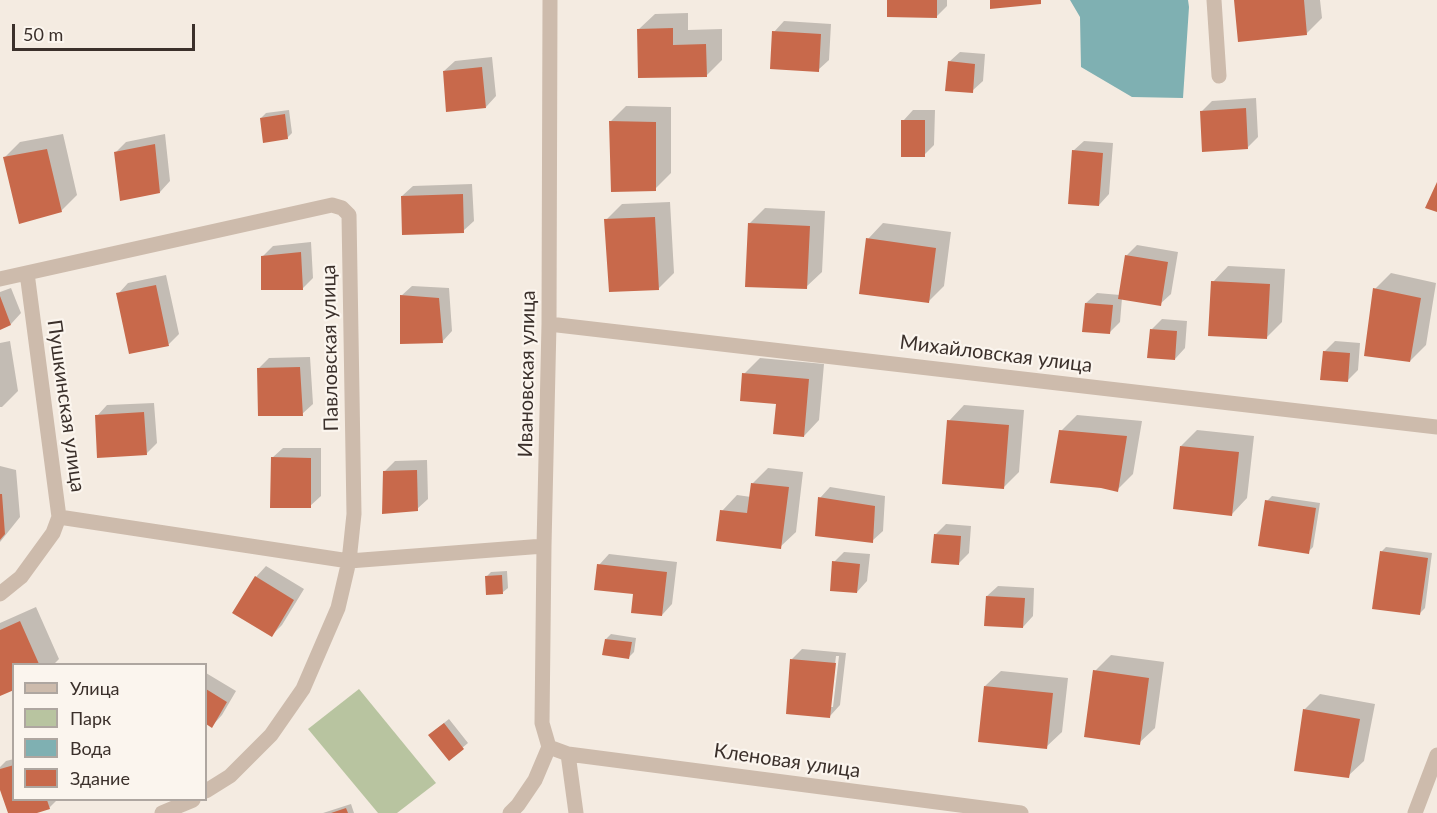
<!DOCTYPE html>
<html>
<head>
<meta charset="utf-8">
<style>
	body { margin:0 }
	#map { position:relative; width:1437px; height:813px; overflow:hidden; background:#f4ebe1; font-family:Lato,sans-serif }
	canvas { display:block }
	.legend { position:absolute; left:12px; top:663px; width:195px; height:138px; box-sizing:border-box; background:#fbf5ee; border:2px solid #aea6a0; margin:0; padding:8px 10px; list-style:none; font-size:18px; color:#3b302b }
	.legend li { display:flex; align-items:center; gap:12px; height:30px }
	.legend b { width:30px; border:2px solid #aea6a0 }
	.scale { position:absolute; left:12px; top:24px; width:183px; height:27px; box-sizing:border-box; border:3px solid #3b302b; border-top:0; padding-left:8px; font-size:18px; line-height:21px; white-space:nowrap; color:#3b302b; -webkit-text-stroke:4px #fbf5ee; paint-order:stroke }
</style>
</head>
<body>
<div id="map">
<canvas width="1437" height="813"></canvas>
<ul class="legend">
<li><b style="height:8px;background:#cdbbac"></b>Улица</li>
<li><b style="height:16px;background:#b8c4a0"></b>Парк</li>
<li><b style="height:16px;background:#7fb0b2"></b>Вода</li>
<li><b style="height:16px;background:#c8694b"></b>Здание</li>
</ul>
<div class="scale">50 m</div>
</div>
<script>
const ctx = document.querySelector('canvas').getContext('2d');
ctx.lineJoin = 'round';
function fillPath(path, color) {
  ctx.fillStyle = color;
  ctx.fill(path, 'evenodd');
}
function shape(rows) {
  const path = new Path2D();
  for (const r of rows) {
    path.moveTo(r[0], r[1]);
    for (let i = 2; i < r.length; i += 2) path.lineTo(r[i], r[i + 1]);
  }
  return path;
}
function strokePath(path, color, width, dash) {
  ctx.strokeStyle = color;
  ctx.lineWidth = width;
  ctx.lineCap = dash ? 'butt' : 'round';
  ctx.setLineDash(dash || []);
  ctx.stroke(path);
}
function label(font, color, halo, rows, align = 'center') {
  ctx.font = font + ' Lato,sans-serif';
  ctx.lineWidth = 4.5;
  ctx.setLineDash([]);
  ctx.textBaseline = 'middle';
  ctx.strokeStyle = halo;
  ctx.fillStyle = color;
  for (const [text, x, y, turn = 0] of rows) {
    ctx.save();
    ctx.translate(x, y);
    ctx.rotate((+turn || 0) * Math.PI / 180);
    ctx.textAlign = isNaN(turn) ? turn : align;
    if (halo) ctx.strokeText(text, 0, 0);
    ctx.fillText(text, 0, 0);
    ctx.restore();
  }
}
const green = shape([
	[359,689,436,783,397,813,378,813,308,729]
]);
const water = shape([
	[1070,0,1188,0,1189,7,1183,98,1132,97,1081,67,1080,17]
]);
const shadow = shape([
	[889,0,947,0,947,6,936,17],
	[1236,0,1320,0,1322,18,1306,34],
	[688,13,688,30,722,29,722,60,706,76,639,29,655,14],
	[784,21,831,24,829,60,818,70,774,32],
	[960,52,985,54,983,81,972,91,949,62],
	[492,57,496,96,486,107,444,71,455,61],
	[1256,98,1258,137,1248,147,1202,111,1212,101],
	[626,106,671,107,671,173,655,189,610,122],
	[289,110,292,133,287,138,261,118,266,113],
	[913,110,935,110,934,145,924,155,903,121],
	[63,134,77,195,61,211,5,157,20,142],
	[165,134,170,181,160,192,116,152,126,142],
	[1084,141,1113,143,1109,194,1099,205,1073,151],
	[472,184,474,221,463,231,402,196,413,186],
	[670,202,674,273,658,289,606,220,622,204],
	[765,208,825,211,822,272,806,287,749,224],
	[883,223,951,232,944,286,928,302,868,239],
	[311,242,313,278,302,289,263,256,273,246],
	[1137,245,1178,252,1171,294,1160,304,1122,298,1120,322,1109,333,1086,303,1097,293,1120,295,1126,256],
	[1228,266,1285,269,1282,322,1266,338,1213,282],
	[1391,273,1436,283,1426,345,1410,361,1375,289],
	[166,275,179,334,169,344,130,353,118,294,128,283],
	[412,286,449,288,452,331,442,342,401,296],
	[11,288,21,313,11,324,0,328,0,292],
	[1162,319,1187,321,1185,348,1175,359,1152,329],
	[10,341,18,391,2,407,0,407,0,343],
	[1335,341,1360,343,1358,370,1347,381,1324,352],
	[310,357,313,404,302,414,258,369,269,358],
	[760,358,824,364,819,420,804,436,778,403,744,374],
	[154,403,157,443,146,454,97,416,107,405],
	[964,405,1024,410,1019,472,1003,488,949,421],
	[1077,415,1142,421,1133,474,1117,490,1061,431],
	[1197,430,1254,436,1247,498,1232,514,1181,446],
	[283,448,321,448,321,496,310,506,272,458],
	[427,460,428,499,417,509,384,472,395,461],
	[0,466,16,470,20,517,0,542],
	[768,468,803,472,796,532,780,547,722,511,737,495,751,497,753,483],
	[830,487,885,496,883,531,872,541,820,498],
	[1272,496,1320,503,1313,547,1308,552,1267,501],
	[946,524,971,526,969,553,958,564,935,535],
	[1386,547,1432,553,1425,608,1420,613,1381,552],
	[844,552,870,554,867,581,857,592,834,562],
	[609,554,677,562,672,604,662,615,599,565],
	[266,566,304,589,282,625,272,635,256,577],
	[507,571,508,588,503,592,486,577,491,572],
	[998,586,1034,588,1033,616,1023,627,987,596],
	[36,607,59,659,54,664,14,664,0,694,0,623],
	[611,634,636,638,634,652,629,657,606,639],
	[802,649,846,653,840,705,830,716,792,659],
	[836,656,839,656,833,707,830,707],
	[1111,655,1164,662,1155,728,1139,743,1095,671],
	[1001,671,1068,678,1062,732,1046,747,985,686],
	[206,673,236,691,222,715,212,726,206,722],
	[1320,694,1375,704,1364,761,1348,776,1304,710],
	[449,719,468,743,449,759,435,730],
	[14,759,14,800,57,800,49,808,32,813,9,813,0,785,0,767,6,761],
	[351,804,354,813,323,813]
]);
const building = shape([
	[887,0,937,0,937,18,887,17],
	[990,0,1041,0,1041,4,990,9],
	[1234,0,1304,0,1307,35,1238,42],
	[673,28,673,45,706,44,707,77,638,78,637,29],
	[772,31,821,34,819,72,770,69],
	[948,61,975,64,973,93,945,91],
	[482,67,486,108,446,112,443,71],
	[1246,108,1248,149,1202,152,1200,111],
	[285,114,288,139,263,143,260,118],
	[901,120,925,120,925,157,901,157],
	[609,121,656,122,656,191,611,192],
	[155,144,160,193,120,201,114,152],
	[47,149,62,212,19,224,3,157],
	[1072,150,1103,153,1099,206,1068,204],
	[1437,182,1437,212,1425,208],
	[463,194,464,233,402,235,401,196],
	[655,217,659,290,609,292,604,219],
	[748,223,810,226,807,289,745,287],
	[866,238,936,248,929,303,859,294],
	[301,252,303,290,261,290,261,256],
	[1125,255,1168,262,1161,306,1118,299],
	[1211,281,1270,284,1267,339,1208,336],
	[156,285,169,346,129,354,116,293],
	[1373,288,1421,298,1410,362,1364,356],
	[400,295,439,298,443,343,400,344],
	[0,296,11,325,0,330],
	[1085,303,1113,305,1110,334,1082,332],
	[1150,329,1177,331,1175,360,1147,358],
	[1323,351,1350,353,1348,382,1320,380],
	[300,367,303,416,258,416,257,368],
	[742,373,809,379,804,437,773,434,776,404,740,401],
	[144,412,147,455,97,458,95,415],
	[947,420,1009,425,1004,489,942,484],
	[1059,430,1127,436,1118,492,1101,488,1050,483],
	[1180,446,1239,452,1232,516,1173,509],
	[271,457,311,458,311,508,270,508],
	[417,470,418,511,382,514,383,471],
	[751,483,789,487,781,549,716,541,720,510,747,513],
	[0,494,2,494,5,534,0,540],
	[818,497,875,506,873,543,815,536],
	[1265,500,1316,508,1309,554,1258,546],
	[934,534,961,536,959,565,931,563],
	[1380,551,1428,558,1420,615,1372,609],
	[832,561,860,564,857,593,830,591],
	[597,564,667,572,662,616,631,613,633,594,594,590],
	[502,575,503,594,486,595,485,576],
	[255,576,294,600,272,637,232,613],
	[986,596,1025,598,1023,628,984,626],
	[20,621,39,664,14,664,14,690,0,696,0,630],
	[605,639,632,642,629,659,602,655],
	[790,659,836,663,830,718,786,714],
	[1093,670,1149,678,1140,745,1084,737],
	[984,686,1053,693,1047,749,978,742],
	[206,689,227,702,212,728,206,724],
	[1303,709,1360,719,1349,778,1294,771],
	[444,723,464,749,449,761,428,735],
	[14,765,14,800,47,800,50,809,37,813,8,813,0,790,0,769],
	[346,808,348,813,331,813]
]);
const street = shape([
	[1214,0,1219,76],
	[0,279,332,205,342,208,349,215,354,514,349,561,338,608,303,689,271,735,230,776,206,791],
	[549,324,1437,427],
	[59,517,349,561,544,546],
	[0,594,21,577,53,533,59,517,27,273],
	[549,747,542,723,544,546,549,324,550,0],
	[549,747,568,754,1021,813],
	[568,754,576,813],
	[162,813,193,800],
	[510,813,518,805,535,780,549,747],
	[1415,813,1437,755]
]);
const streetNames = [
	["Павловская улица",330,348,-91],
	["Михайловская улица",996,354,7],
	["Ивановская улица",527,374,-89],
	["Пушкинская улица",66,406,82],
	["Кленовая улица",787,761,8]
];
fillPath(green, '#b8c4a0');
fillPath(water, '#7fb0b2');
fillPath(shadow, '#0003');
fillPath(building, '#c8694b');
strokePath(street, '#cdbbac', 15);
label('20px', '#3b302b', '#fbf5ee', streetNames);
</script>
</body>
</html>
